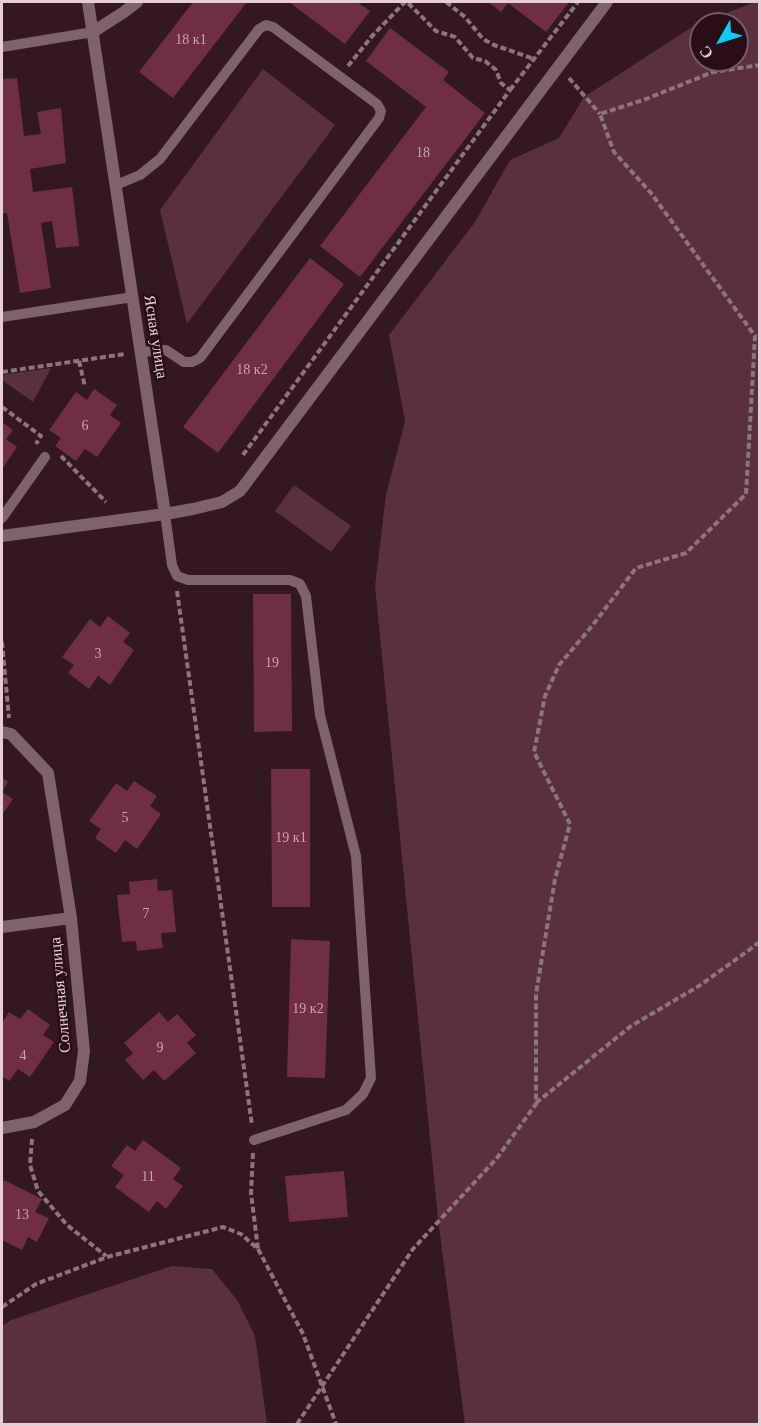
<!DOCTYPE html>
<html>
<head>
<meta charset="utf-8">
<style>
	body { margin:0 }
	#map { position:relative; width:761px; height:1426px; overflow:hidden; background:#321820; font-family:"Times New Roman",serif }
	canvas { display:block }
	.frame { position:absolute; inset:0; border:3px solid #e3cfd4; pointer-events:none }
	.north { position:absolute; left:689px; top:12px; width:60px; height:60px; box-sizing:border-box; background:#280e16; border:2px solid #735b62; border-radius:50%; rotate:231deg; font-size:16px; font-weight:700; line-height:24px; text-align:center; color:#e3cfd4 }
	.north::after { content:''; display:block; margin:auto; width:21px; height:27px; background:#07cbf9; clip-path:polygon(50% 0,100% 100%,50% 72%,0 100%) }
</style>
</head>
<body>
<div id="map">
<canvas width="761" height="1426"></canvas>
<div class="frame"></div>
<div class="north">С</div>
</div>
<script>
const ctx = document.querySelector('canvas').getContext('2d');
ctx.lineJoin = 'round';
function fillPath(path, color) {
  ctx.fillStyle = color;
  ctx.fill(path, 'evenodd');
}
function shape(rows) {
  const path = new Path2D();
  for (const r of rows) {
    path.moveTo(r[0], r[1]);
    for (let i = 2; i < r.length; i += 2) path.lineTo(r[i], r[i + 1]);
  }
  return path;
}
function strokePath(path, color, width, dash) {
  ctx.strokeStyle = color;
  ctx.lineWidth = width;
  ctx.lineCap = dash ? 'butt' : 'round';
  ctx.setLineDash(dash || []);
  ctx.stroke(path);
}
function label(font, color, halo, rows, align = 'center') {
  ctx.font = font + ' "Times New Roman",serif';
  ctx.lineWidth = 5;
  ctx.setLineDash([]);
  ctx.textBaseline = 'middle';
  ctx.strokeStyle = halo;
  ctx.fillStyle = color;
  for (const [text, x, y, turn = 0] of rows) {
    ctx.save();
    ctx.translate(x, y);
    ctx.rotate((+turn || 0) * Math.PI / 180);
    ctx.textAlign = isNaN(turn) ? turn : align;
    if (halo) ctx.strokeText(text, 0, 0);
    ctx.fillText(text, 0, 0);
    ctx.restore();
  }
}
const green = shape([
	[755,2,760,2,759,1424,465,1424,438,1219,375,586,386,495,405,421,389,335,475,222,510,160,559,138,584,97,695,25],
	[701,24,737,24,737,60,701,60],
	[263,69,335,125,187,324,160,210],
	[51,368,33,402,2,380,2,375],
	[294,485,351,526,331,552,275,511],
	[172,1266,212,1269,237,1300,255,1336,267,1424,2,1424,2,1326,11,1320]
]);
const building = shape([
	[193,2,247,2,173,98,139,72],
	[289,2,357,2,370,11,345,44],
	[488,2,569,2,546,32,508,3,501,12],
	[390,28,449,72,443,80,485,113,360,277,320,246,426,107,366,61],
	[17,78,24,136,41,134,37,112,61,108,66,163,30,169,33,192,72,187,79,246,56,248,52,221,41,223,51,288,20,293,7,213,2,214,2,79],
	[310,258,344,284,218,453,183,427],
	[94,389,117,405,110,415,121,423,97,457,85,449,76,461,55,446,61,438,49,430,76,392,87,400],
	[2,422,13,430,6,439,17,447,2,469],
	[253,594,291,594,292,731,254,732],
	[108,616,130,633,123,642,134,650,110,685,98,676,89,689,68,673,74,665,62,657,90,619,100,627],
	[271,769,310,769,310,907,272,907],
	[2,777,8,782,2,792,13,799,2,815],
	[134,781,157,796,150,806,161,814,137,849,125,840,116,853,95,838,101,829,89,821,116,783,127,791],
	[157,879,158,891,172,890,176,932,161,933,163,948,137,951,136,941,122,942,117,895,130,894,129,882],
	[291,939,330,941,325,1078,287,1077],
	[28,1009,50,1025,43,1035,54,1042,30,1077,18,1069,9,1081,2,1076,2,1023,9,1012,20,1019],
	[159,1012,168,1022,177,1014,196,1035,187,1043,196,1053,164,1081,154,1070,143,1080,125,1060,133,1053,124,1043],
	[143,1140,181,1168,173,1179,183,1186,166,1209,157,1201,149,1212,115,1187,124,1175,111,1166,127,1145,135,1151],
	[344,1171,348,1217,289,1222,285,1176],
	[4,1180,42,1199,35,1212,49,1218,37,1242,28,1237,22,1250,2,1240,2,1184]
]);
const path = shape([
	[446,2,465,17,483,39,494,45,534,59],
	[348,66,373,35,405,2],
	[569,78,600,114],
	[510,90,578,2],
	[79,361,85,387],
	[2,372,125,354],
	[2,407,41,436,36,444],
	[243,455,510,90,501,83,496,70,485,61,473,58,455,37,436,31,407,2],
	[61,456,106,502],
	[177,591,252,1125],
	[2,642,9,718],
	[536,1103,631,1026,699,986,760,942],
	[32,1139,30,1165,38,1191,67,1225,106,1256],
	[253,1153,251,1193,258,1249],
	[2,1307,36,1284,107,1257,223,1227,241,1234,258,1249,303,1334,336,1424],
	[297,1424,413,1249,497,1158,536,1104,536,994,555,879,570,824,534,752,545,696,559,665,592,626,636,568,686,553,746,494,755,336,651,193,614,152,600,114,646,99,713,72,760,65]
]);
const service = shape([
	[2,47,93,32],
	[116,185,140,175,160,159,259,29,266,25,273,27,377,104,381,111,379,118,200,358,192,362,184,362,166,350,141,352],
	[2,317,133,297],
	[165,514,172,565,177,576,188,580,290,580,300,584,306,596,320,715,356,856,371,1078,363,1094,346,1110,254,1140],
	[2,518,45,457]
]);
const minor = shape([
	[93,32,124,12,137,2],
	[165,514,193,509,222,502,240,491,607,2],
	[2,536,165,514,88,2],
	[2,732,11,734,48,773,71,918,2,927],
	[2,1128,34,1122,65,1105,80,1081,84,1051,71,918]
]);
const numberNames = [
	["18 к1",191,40],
	["18",423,153],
	["18 к2",252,370],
	["6",85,426],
	["3",98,654],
	["19",272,663],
	["5",125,818],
	["19 к1",291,838],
	["7",146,914],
	["19 к2",308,1009],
	["9",160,1048],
	["4",23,1056],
	["11",148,1177],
	["13",22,1215]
];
const streetNames = [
	["Ясная улица",155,337,81],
	["Солнечная улица",61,995,-95]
];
fillPath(green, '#5a303c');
fillPath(building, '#6f2e44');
strokePath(path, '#8c757c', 4, [6, 3]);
strokePath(service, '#82626a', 10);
strokePath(minor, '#82626a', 12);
label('14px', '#c6a7b0', null, numberNames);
label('16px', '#e3cfd4', '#280e16', streetNames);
</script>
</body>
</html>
